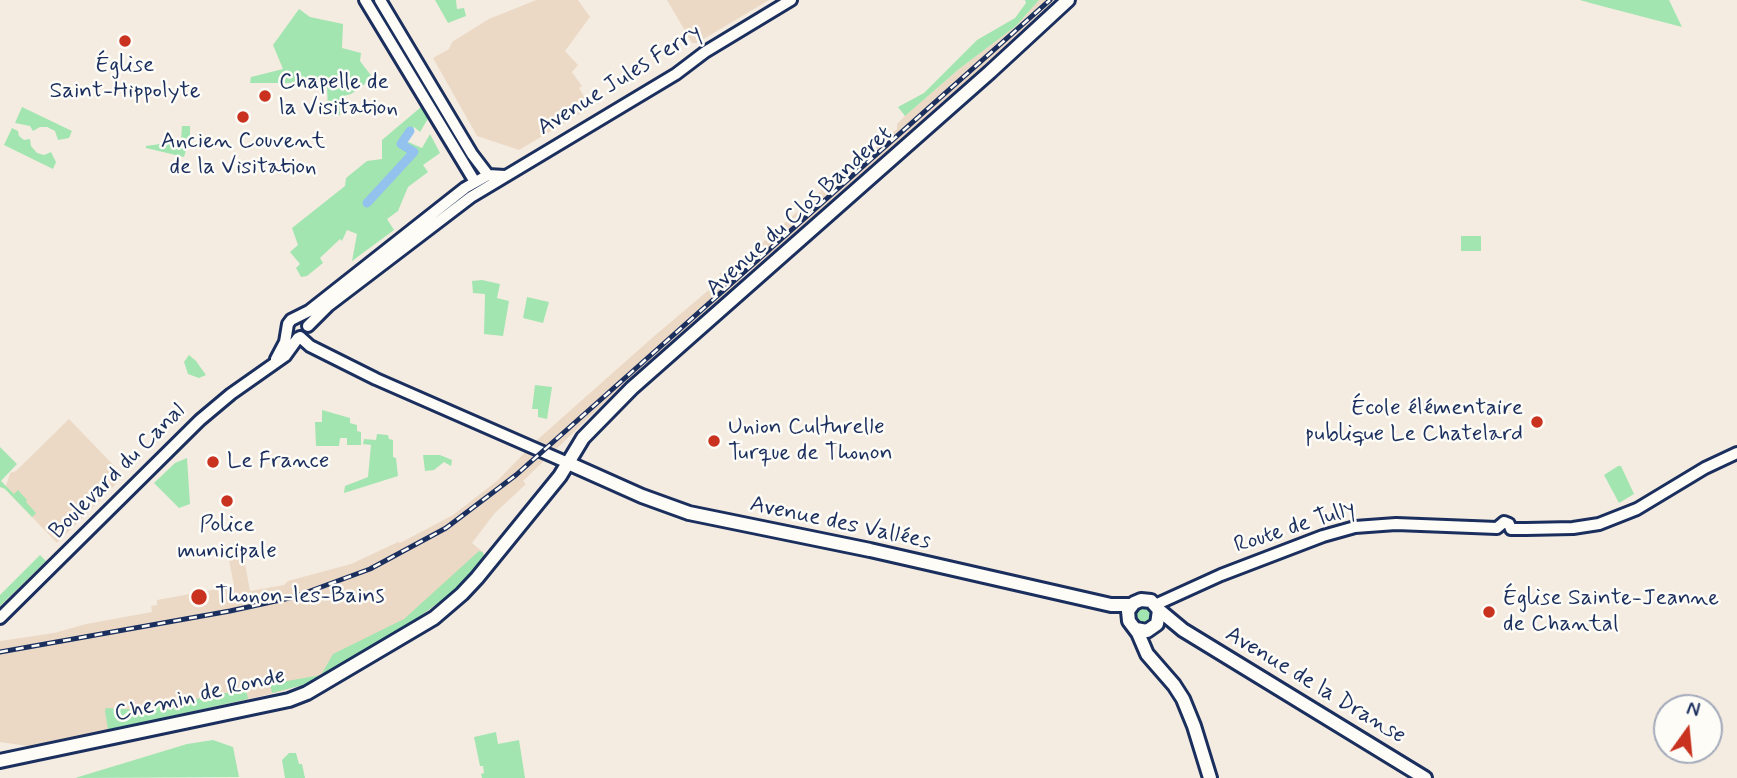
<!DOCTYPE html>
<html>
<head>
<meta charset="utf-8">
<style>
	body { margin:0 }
	#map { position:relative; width:1737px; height:778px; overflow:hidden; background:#f5ece1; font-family:Mynerve,sans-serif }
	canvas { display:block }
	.north { position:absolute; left:1653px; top:694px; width:70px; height:70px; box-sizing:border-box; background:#fdfcf7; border:2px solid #a3aaba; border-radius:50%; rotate:15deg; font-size:19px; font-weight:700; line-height:28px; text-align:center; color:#1b2f5e }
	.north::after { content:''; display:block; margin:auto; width:24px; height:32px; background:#c8321e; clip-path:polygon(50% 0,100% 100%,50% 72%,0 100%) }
</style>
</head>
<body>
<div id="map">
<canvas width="1737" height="778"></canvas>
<div class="north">N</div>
</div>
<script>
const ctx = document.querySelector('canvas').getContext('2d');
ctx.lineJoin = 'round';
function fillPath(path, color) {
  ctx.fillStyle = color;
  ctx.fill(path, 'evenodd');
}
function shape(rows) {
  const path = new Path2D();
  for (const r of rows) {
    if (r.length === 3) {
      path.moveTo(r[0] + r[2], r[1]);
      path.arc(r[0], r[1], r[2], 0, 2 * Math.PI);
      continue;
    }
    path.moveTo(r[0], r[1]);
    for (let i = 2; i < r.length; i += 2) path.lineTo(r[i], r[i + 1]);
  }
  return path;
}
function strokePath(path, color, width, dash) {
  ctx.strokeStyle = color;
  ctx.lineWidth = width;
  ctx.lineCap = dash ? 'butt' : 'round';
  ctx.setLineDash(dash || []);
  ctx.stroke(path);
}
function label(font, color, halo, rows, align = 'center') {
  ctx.font = font + ' Mynerve,sans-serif';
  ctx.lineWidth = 5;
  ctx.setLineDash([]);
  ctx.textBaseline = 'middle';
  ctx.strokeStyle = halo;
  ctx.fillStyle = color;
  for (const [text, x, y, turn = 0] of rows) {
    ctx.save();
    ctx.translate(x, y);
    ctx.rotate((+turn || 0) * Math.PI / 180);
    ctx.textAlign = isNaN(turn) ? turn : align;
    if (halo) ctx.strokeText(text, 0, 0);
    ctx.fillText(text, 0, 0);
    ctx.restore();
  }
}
const built = shape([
	[536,0,578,0,590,17,565,51,578,65,572,72,582,86,579,88,586,100,584,101,588,109,519,150,477,136,433,58,449,49,452,42,489,19],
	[667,0,769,0,697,43,692,43],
	[1039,0,1055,0,949,98,751,271,745,258,825,187,827,189,897,129,897,124,905,116,959,69,1016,26],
	[737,271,742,280,625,383,523,481,526,484,494,514,472,543,483,552,484,557,454,591,415,620,321,676,284,691,43,745,28,746,0,742,0,641,54,633,86,624,152,612,151,606,157,605,157,600,234,586,228,555,243,553,250,591,284,585,288,581,351,564,398,542,400,543,453,515,498,480,537,440,652,338,723,278,719,273],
	[69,419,121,473,115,479,118,482,57,543,5,489,10,473,16,471]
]);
const green = shape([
	[435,0,456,0,457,9,464,8,466,16,448,23],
	[1025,0,1039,0,1016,26,959,69,905,116,898,107,924,93,977,40,1015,18,1026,3],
	[1580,0,1669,0,1682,27,1594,4],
	[299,9,310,17,343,24,342,48,361,53,360,61,373,78,351,94,340,97,340,115,328,116,327,83,250,83,251,77,283,69,273,45],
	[22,107,72,131,69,138,58,140,55,131,47,127,40,127,33,131,30,126,15,123],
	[421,107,429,117,420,132,414,127,406,141,422,148,430,134,440,153,423,165,428,172,408,187,398,211,387,219,394,230,352,261,357,234,347,230,342,241,340,239,320,258,323,263,307,276,301,277,296,268,300,264,290,252,298,245,292,228,345,186,346,178,367,161,382,159,382,140],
	[182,126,190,126,190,136,184,157,146,148,146,146,181,141],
	[12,128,18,131,19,136,24,140,30,139,31,146,37,153,44,155,51,152,56,162,53,169,4,145],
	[1461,236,1481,236,1481,251,1461,251],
	[482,280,500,284,497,298,509,301,503,336,484,334,485,294,473,293,472,281],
	[527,297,549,302,543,323,523,318],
	[189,355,196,361,206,375,199,378,188,374,184,362],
	[535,385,552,387,547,419,538,417,538,409,532,409],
	[322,410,350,418,350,423,357,425,357,431,361,432,361,445,347,445,347,438,340,438,339,446,316,446,315,422,322,422],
	[377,434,388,435,389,439,393,440,393,457,396,458,398,476,344,493,345,486,368,477,371,445,363,444,364,439,376,440],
	[0,447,17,464,1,481,14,494,18,490,27,500,26,502,36,513,32,517,5,489,0,487],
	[423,455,440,455,452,460,451,466,444,462,434,470,425,471],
	[187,458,190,504,179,508,154,483,175,463],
	[1618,466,1621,466,1634,494,1619,503,1604,475],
	[479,551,483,552,484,557,470,574,454,591,415,620,321,676,303,685,272,693,270,684,321,675,333,654,404,619],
	[40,555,46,561,0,606,0,595],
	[1144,615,9],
	[246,689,248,699,108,730,105,711,106,708,140,710],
	[496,732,498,744,519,740,525,778,482,778,481,774,484,773,483,766,480,766,474,737],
	[213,740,233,747,239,777,75,778,187,744],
	[289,753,296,753,299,764,302,764,305,778,285,778,282,760]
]);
const canal = shape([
	[367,203,414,152,401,144,410,131]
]);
const tertiary = shape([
	[365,0,475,182],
	[380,0,472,154,488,175],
	[308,326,328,306,471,197,676,74,705,52,791,0],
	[300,337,310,346,376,379,568,463],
	[276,359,285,342,288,324,291,320,309,311,465,188,488,175,505,176],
	[1155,605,1221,575,1323,536,1355,527,1396,524,1497,528,1504,522,1509,524,1511,529,1526,529,1573,528,1599,524,1637,509,1705,468,1737,453],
	[0,618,200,420,231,394,285,356,298,338]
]);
const secondary = shape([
	[568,463,642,496,689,513,870,550,1111,605,1132,605],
	[1159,610,1183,630,1425,778],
	[1136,629,1147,631,1157,624,1159,610,1151,601,1141,600,1134,603,1128,611,1129,621,1138,633,1147,654,1174,685,1183,699,1194,726,1210,778],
	[0,761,289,700,307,693,434,618,462,594,477,578,560,476,583,438,632,388,990,72,1068,0]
]);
const rail = shape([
	[0,652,230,611,294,597,370,569,446,528,516,475,1050,0]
]);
const markers = [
	[125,41,7,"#c8321e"],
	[265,96,7,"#c8321e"],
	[243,117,7,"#c8321e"],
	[1537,422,7,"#c8321e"],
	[714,441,7,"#c8321e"],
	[213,462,7,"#c8321e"],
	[227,501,7,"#c8321e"],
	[199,597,9,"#c8321e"],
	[1489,612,7,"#c8321e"]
];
const poiNames = [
	["Église",125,66,"center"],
	["Saint-Hippolyte",125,92,"center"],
	["Chapelle de",279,83],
	["la Visitation",279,109],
	["Ancien Couvent",243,142,"center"],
	["de la Visitation",243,168,"center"],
	["École élémentaire",1523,409,"right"],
	["publique Le Chatelard",1523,435,"right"],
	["Union Culturelle",728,428],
	["Turque de Thonon",728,454],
	["Le France",227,462],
	["Police",227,526,"center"],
	["municipale",227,552,"center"],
	["Thonon-les-Bains",215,597],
	["Église Sainte-Jeanne",1503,599],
	["de Chantal",1503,625]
];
const streetNames = [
	["Avenue Jules Ferry",620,81,-32],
	["Avenue du Clos Banderet",800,212,-42],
	["Boulevard du Canal",118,472,-45],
	["Avenue des Vallées",840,524,12],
	["Route de Tully",1295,528,-18],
	["Avenue de la Dranse",1315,686,31],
	["Chemin de Ronde",200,696,-13]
];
fillPath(built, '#ebd9c6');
fillPath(green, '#a2e5b0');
strokePath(canal, '#92c2ed', 9);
strokePath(tertiary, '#1b2f5e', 16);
strokePath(secondary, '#1b2f5e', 18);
strokePath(tertiary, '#fdfcf7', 10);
strokePath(secondary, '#fdfcf7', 12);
strokePath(rail, '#1b2f5e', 5);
strokePath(rail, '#fdfcf7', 2.5, [8]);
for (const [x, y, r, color] of markers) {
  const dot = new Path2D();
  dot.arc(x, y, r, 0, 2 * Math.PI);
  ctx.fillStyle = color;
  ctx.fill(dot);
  strokePath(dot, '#fdfcf7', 2.5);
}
label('23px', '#1b2f5e', '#fdfcf7', poiNames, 'left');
label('23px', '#1b2f5e', '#fdfcf7', streetNames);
</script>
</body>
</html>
